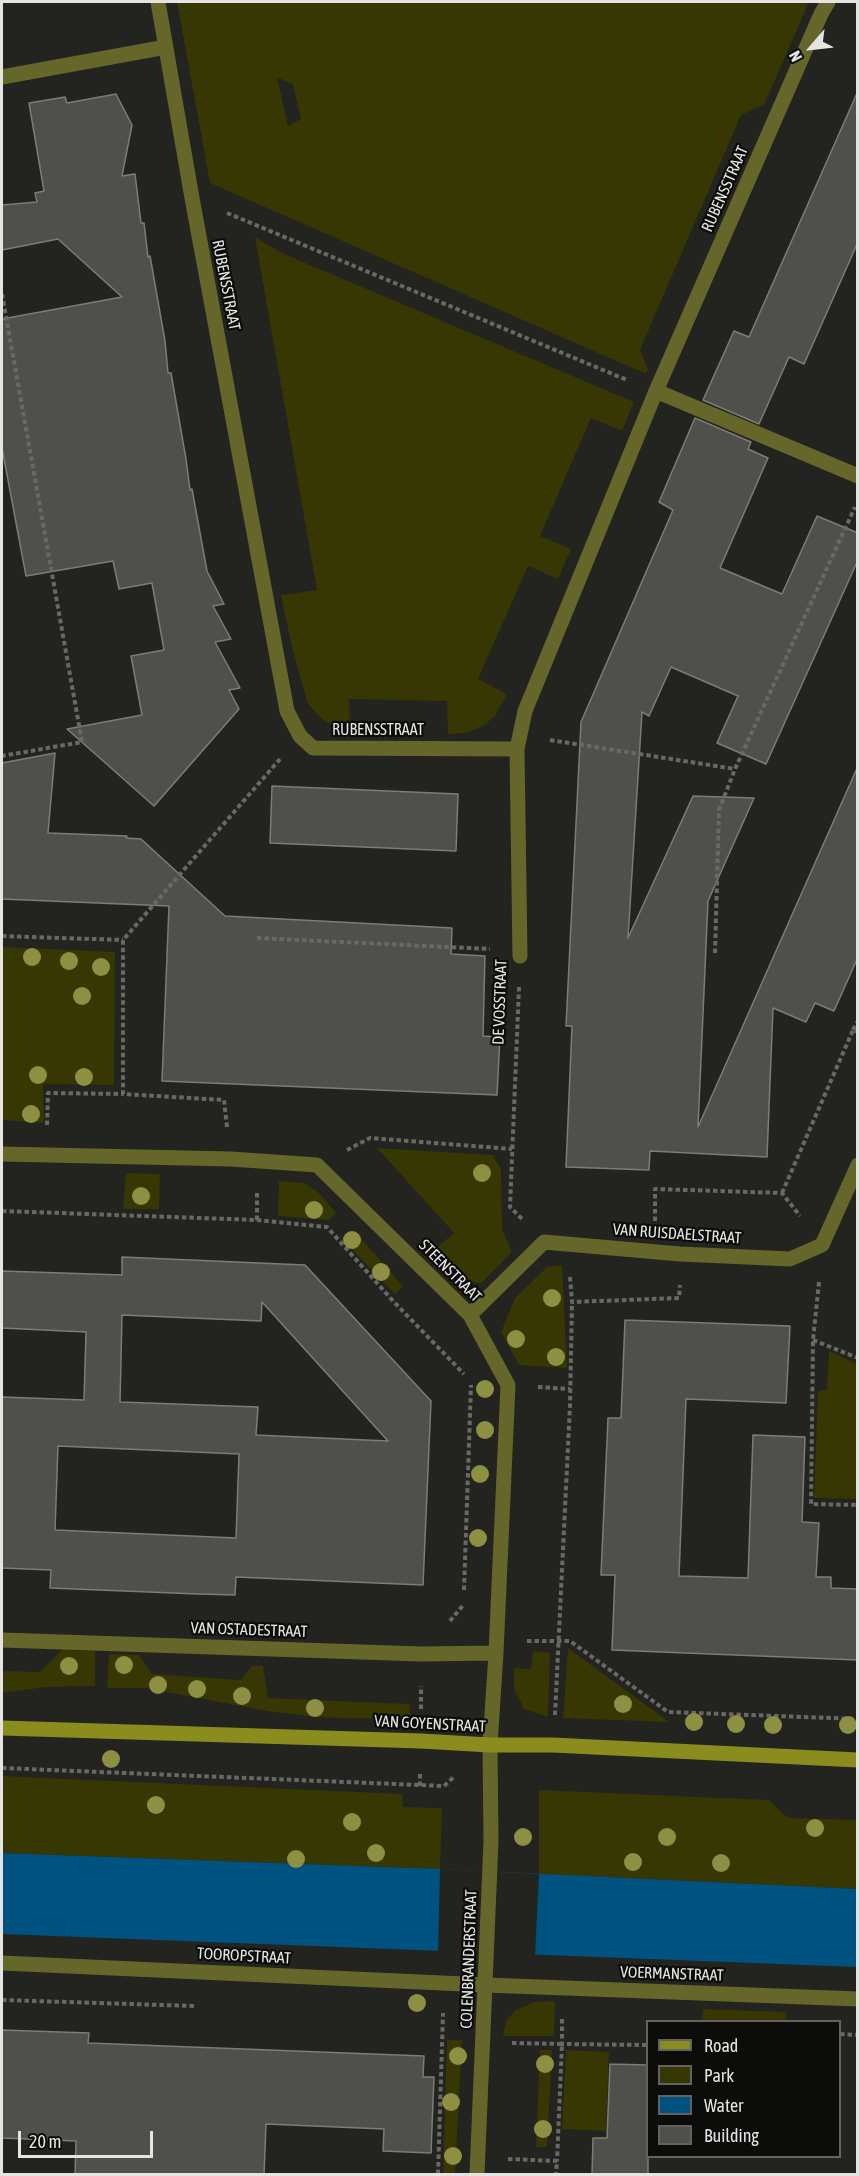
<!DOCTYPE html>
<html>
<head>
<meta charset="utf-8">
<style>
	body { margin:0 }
	#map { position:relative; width:859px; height:2176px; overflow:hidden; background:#23231f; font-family:"Asap Condensed",sans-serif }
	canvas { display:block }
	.frame { position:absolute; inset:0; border:3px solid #e4e4e2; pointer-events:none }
	.legend { position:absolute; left:646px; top:2020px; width:195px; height:138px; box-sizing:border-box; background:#0c0c0b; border:2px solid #626261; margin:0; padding:8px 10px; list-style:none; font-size:18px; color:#e4e4e2 }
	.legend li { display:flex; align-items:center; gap:12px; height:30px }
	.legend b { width:30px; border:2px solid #626261 }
	.north { position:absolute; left:781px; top:18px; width:60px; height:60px; -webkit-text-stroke:4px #0c0c0b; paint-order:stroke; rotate:242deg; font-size:16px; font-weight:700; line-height:24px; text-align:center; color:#e4e4e2 }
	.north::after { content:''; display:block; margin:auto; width:21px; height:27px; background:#e4e4e2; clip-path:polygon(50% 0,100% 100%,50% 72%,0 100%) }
	.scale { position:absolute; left:18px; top:2131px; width:135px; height:27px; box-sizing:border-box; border:3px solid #e4e4e2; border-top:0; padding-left:8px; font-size:18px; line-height:21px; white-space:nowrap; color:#e4e4e2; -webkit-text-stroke:4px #0c0c0b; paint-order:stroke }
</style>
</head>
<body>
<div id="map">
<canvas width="859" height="2176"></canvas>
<div class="frame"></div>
<ul class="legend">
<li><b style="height:8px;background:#8a8d1d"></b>Road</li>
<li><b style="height:16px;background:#363703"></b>Park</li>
<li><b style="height:16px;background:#005280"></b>Water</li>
<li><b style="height:16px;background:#4f4f4b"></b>Building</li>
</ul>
<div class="north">N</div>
<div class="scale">20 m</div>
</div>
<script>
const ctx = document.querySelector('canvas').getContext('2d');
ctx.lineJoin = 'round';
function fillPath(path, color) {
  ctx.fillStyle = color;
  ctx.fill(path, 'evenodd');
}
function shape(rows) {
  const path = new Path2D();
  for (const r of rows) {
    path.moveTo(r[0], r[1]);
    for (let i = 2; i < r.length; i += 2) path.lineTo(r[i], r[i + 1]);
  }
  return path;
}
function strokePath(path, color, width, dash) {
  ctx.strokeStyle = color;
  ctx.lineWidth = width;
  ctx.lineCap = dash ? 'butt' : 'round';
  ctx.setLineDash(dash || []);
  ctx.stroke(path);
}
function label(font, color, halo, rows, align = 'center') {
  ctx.font = font + ' "Asap Condensed",sans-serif';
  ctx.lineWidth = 4.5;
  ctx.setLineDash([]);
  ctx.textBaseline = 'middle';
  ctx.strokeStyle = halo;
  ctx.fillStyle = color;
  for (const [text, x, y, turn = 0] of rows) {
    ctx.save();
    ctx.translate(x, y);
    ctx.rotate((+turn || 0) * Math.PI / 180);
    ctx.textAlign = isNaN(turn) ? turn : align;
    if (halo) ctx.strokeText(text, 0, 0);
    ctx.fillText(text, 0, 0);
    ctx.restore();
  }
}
const green = shape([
	[177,2,809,2,764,105,741,115,640,350,648,369,646,374,210,183],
	[277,77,293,85,301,119,288,126],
	[255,237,284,254,634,402,622,431,591,418,540,536,571,549,558,579,528,566,478,679,507,694,495,716,483,726,466,733,448,734,447,701,349,699,350,729,336,727,322,719,308,704,292,647,281,595,317,590],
	[2,947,115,952,114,1085,43,1084,44,1123,2,1120],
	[377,1148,493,1155,501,1170,502,1229,512,1252,481,1283,454,1282,427,1256,454,1233],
	[126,1173,160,1174,159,1209,123,1209],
	[279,1181,305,1183,319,1193,336,1213,329,1220,278,1216],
	[354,1231,403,1286,395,1294,343,1240],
	[562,1265,567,1368,519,1365,501,1332,515,1298,547,1267],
	[829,1351,857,1364,857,1499,814,1498,818,1391,827,1390],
	[568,1648,669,1722,563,1718],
	[62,1650,95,1651,95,1686,46,1687,2,1693,2,1671,40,1672],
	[533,1651,550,1653,548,1717,524,1709,514,1689,514,1668,531,1669],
	[109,1654,139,1655,152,1674,241,1680,252,1666,263,1666,268,1698,409,1704,411,1720,315,1717,267,1711,145,1688,107,1688],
	[2,1776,402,1794,403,1807,442,1808,440,1869,2,1853],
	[539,1790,769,1800,788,1818,857,1820,857,1889,539,1874],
	[555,2001,554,2036,503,2036,506,2021,516,2010,535,2002],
	[703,2009,786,2012,786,2021,702,2021],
	[447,2040,462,2040,455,2174,443,2174],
	[540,2050,552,2050,547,2147,536,2147],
	[566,2050,609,2052,606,2131,562,2129]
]);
const water = shape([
	[2,1853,440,1869,857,1889,857,1967,2,1934]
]);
const pier = shape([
	[440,1869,539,1874,535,1956,438,1952]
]);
const building = shape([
	[858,91,858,242,804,364,789,357,759,424,703,400,734,331,749,337,858,91],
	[116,94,132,125,122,176,135,174,141,223,144,223,148,257,150,256,165,341,168,373,171,373,186,459,190,490,192,489,207,571,224,604,213,606,231,639,215,642,240,688,229,690,239,709,154,806,67,729,142,715,131,656,164,650,152,583,119,589,113,561,26,576,2,448,2,319,122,297,58,239,2,250,2,205,37,202,35,193,44,191,29,103,65,97,67,103,116,94],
	[695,418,751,442,748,449,768,458,720,568,782,594,817,516,858,533,858,560,766,764,717,743,738,696,671,667,649,716,642,712,628,938,693,796,754,798,708,901,698,1127,858,766,858,957,834,1011,815,1003,806,1022,773,1008,767,1157,650,1151,649,1170,566,1167,572,1026,566,1026,581,722,673,510,659,502,695,418],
	[55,753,48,833,127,836,126,838,141,839,225,916,452,928,451,954,485,956,483,1036,500,1037,497,1095,162,1081,169,906,2,899,2,763,55,753],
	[272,786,458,794,456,851,270,843,272,786],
	[122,1257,305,1265,431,1401,423,1585,236,1577,235,1595,198,1594,50,1588,51,1570,2,1568,2,1397,84,1400,86,1332,2,1328,2,1271,122,1275,122,1257],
	[262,1302,388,1441,256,1435,258,1407,120,1402,122,1315,261,1321,262,1302],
	[58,1446,239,1454,236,1538,55,1530,58,1446],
	[625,1320,790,1326,786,1403,686,1399,679,1576,748,1578,753,1435,805,1437,802,1522,819,1523,816,1577,831,1577,831,1588,858,1589,858,1660,612,1650,615,1575,601,1575,608,1418,621,1418,625,1320],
	[2,2030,89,2033,88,2043,424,2056,423,2077,434,2077,431,2153,383,2151,384,2129,266,2124,264,2175,75,2175,76,2141,2,2138,2,2030],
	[610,2064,648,2065,648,2175,592,2175,593,2138,607,2138,610,2064]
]);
const path = shape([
	[227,213,627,380],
	[2,294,82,742,2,756],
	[550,740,735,769,855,507],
	[2,936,123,940],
	[257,938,490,949],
	[715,953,719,810,735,769],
	[519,987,510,1207,523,1220],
	[853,1030,858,1021],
	[47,1125,48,1093,123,1094],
	[227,1127,224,1100,123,1094,123,940,280,759],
	[347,1150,370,1138,512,1149],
	[782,1193,853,1030,858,1032],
	[2,1211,257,1220,327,1227,393,1301,464,1374],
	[257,1220,257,1192],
	[655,1221,655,1189,782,1193,800,1216],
	[570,1277,572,1302,679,1298,680,1285],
	[819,1282,813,1340,811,1504,858,1505],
	[813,1340,858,1358],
	[538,1387,570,1389],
	[464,1590,471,1385],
	[450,1621,464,1604],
	[527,1641,570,1641,668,1712,858,1719],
	[421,1709,421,1686],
	[555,1715,570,1405,572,1302],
	[2,1768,444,1786,455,1776],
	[420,1786,420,1773],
	[2,2000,195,2006],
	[562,2019,562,2044,648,2045],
	[840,2034,858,2035],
	[512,2043,562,2044,557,2161],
	[508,2159,557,2161,556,2174],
	[438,2174,443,2013]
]);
const street = shape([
	[158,2,192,198,287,711,300,736,313,748,517,749,525,711,656,391,821,14,828,2],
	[2,77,166,47],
	[656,391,858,476],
	[517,749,520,956],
	[2,1154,231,1159,317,1165,470,1315,508,1385,496,1653,490,1745,491,1841,477,2174],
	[470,1315,544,1242,680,1254,790,1259,822,1245,858,1165],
	[2,1640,421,1654,496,1653],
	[2,1963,486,1985,858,1999]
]);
const secondary = shape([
	[2,1728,421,1741,490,1745,553,1745,858,1760]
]);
const trees = [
	[32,957],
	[69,961],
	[101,967],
	[82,996],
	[38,1075],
	[84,1077],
	[31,1114],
	[482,1173],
	[141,1196],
	[314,1210],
	[352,1240],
	[381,1272],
	[552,1298],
	[516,1339],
	[556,1357],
	[485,1389],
	[485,1430],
	[480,1474],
	[478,1538],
	[124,1665],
	[69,1666],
	[158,1685],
	[197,1689],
	[242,1696],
	[623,1704],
	[315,1708],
	[694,1722],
	[736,1724],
	[773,1725],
	[848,1725],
	[111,1759],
	[156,1805],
	[352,1822],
	[815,1828],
	[523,1837],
	[667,1837],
	[376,1853],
	[296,1859],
	[633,1862],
	[721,1863],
	[417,2003],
	[458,2056],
	[545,2064],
	[451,2102],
	[543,2129],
	[453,2156]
];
const streetNames = [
	["RUBENSSTRAAT",725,189,-66],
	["RUBENSSTRAAT",226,285,79],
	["RUBENSSTRAAT",378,730],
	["DE VOSSTRAAT",500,1002,-88],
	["VAN RUISDAELSTRAAT",677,1234,4],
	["STEENSTRAAT",450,1271,45],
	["VAN OSTADESTRAAT",249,1630,2],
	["VAN GOYENSTRAAT",430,1724,3],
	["TOOROPSTRAAT",244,1956,3],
	["COLENBRANDERSTRAAT",469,1959,-88],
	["VOERMANSTRAAT",672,1974,2]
];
fillPath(green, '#363703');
fillPath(water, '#005280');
fillPath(pier, '#23231f');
fillPath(building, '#4f4f4b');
strokePath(building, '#7c7c78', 1.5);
strokePath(path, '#686865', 4, [4.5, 3]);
strokePath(street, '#646729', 15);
strokePath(secondary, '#8a8d1d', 15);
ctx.fillStyle = '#8d8f43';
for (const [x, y] of trees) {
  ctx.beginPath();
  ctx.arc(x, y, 9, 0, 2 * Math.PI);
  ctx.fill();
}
label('16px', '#e4e4e2', '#0c0c0b', streetNames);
</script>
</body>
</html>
